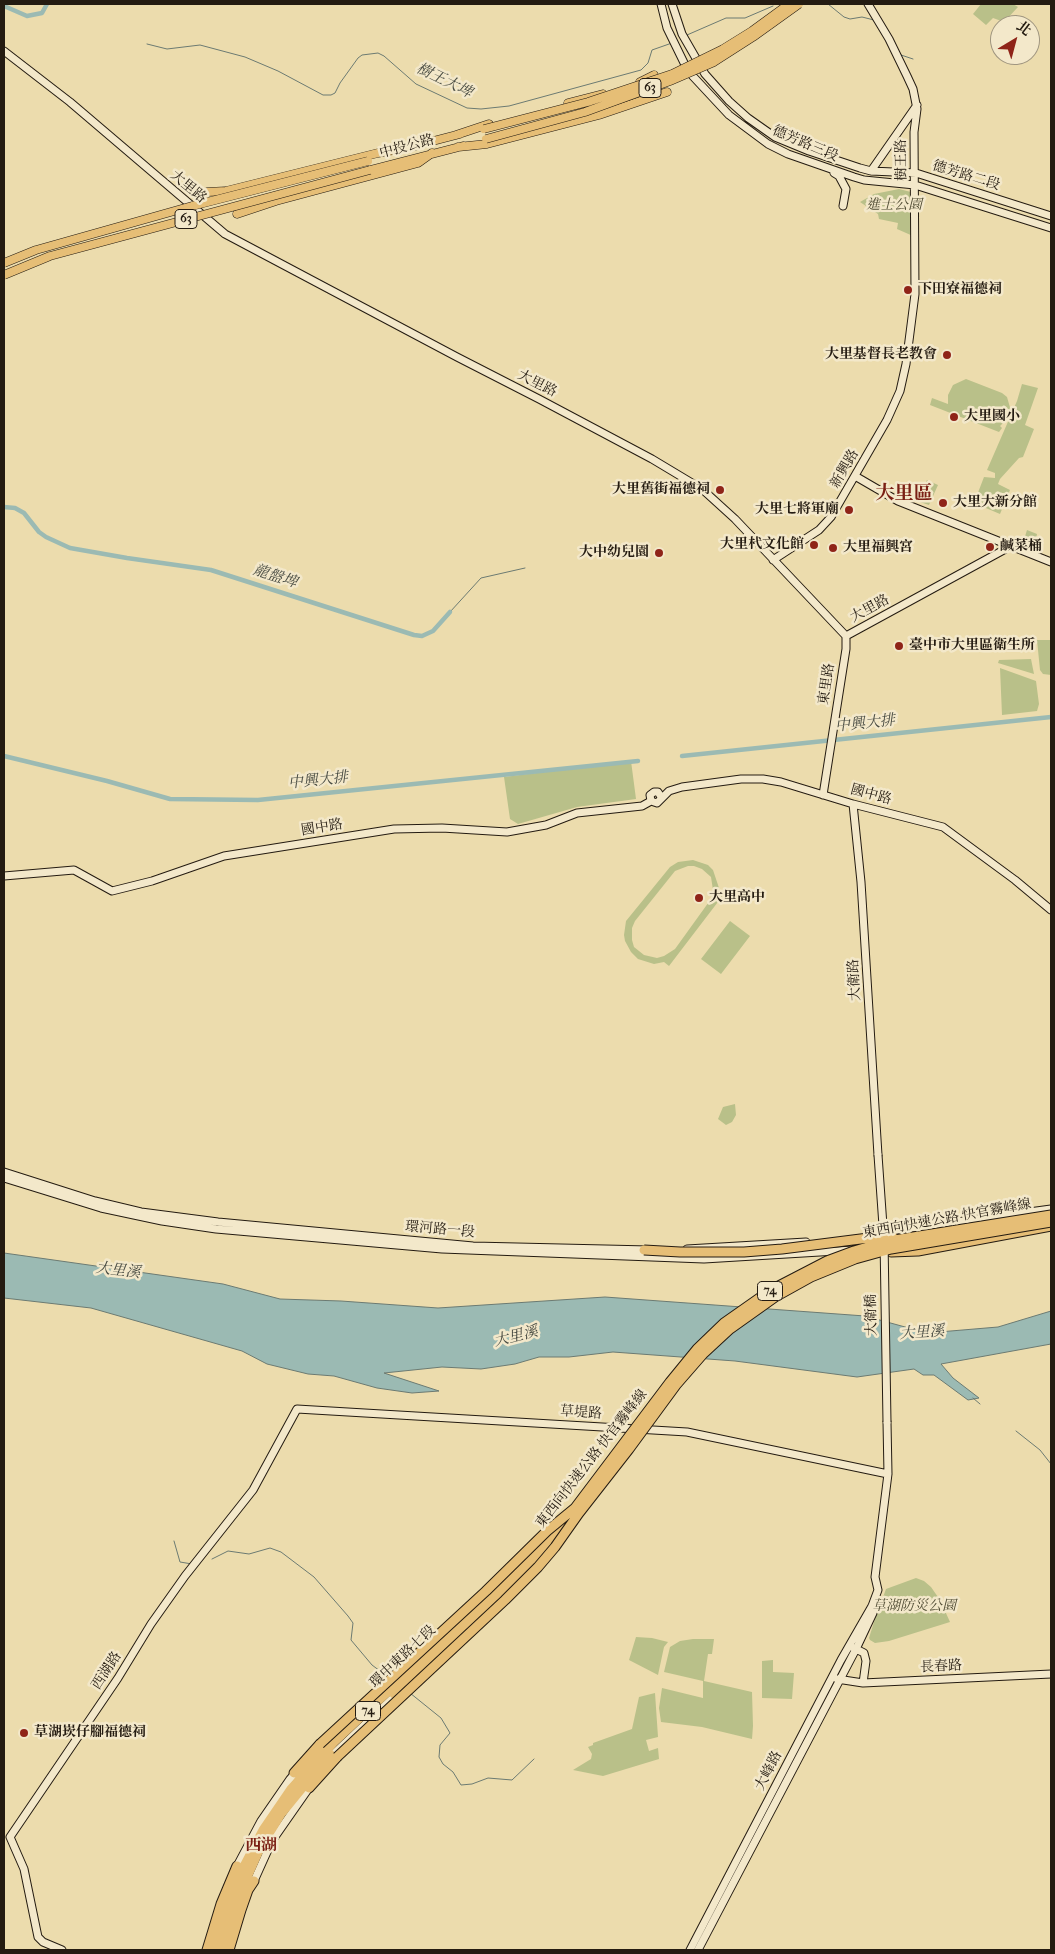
<!DOCTYPE html>
<html>
<head>
<meta charset="utf-8">
<style>
	body { margin:0 }
	#map { position:relative; width:1055px; height:1954px; overflow:hidden; background:#ecdcad; font-family:"IM FELL French Canon","Noto Serif TC",serif }
	canvas { display:block }
	.frame { position:absolute; inset:0; border:5px solid #241b11; pointer-events:none }
	.north { position:absolute; left:990px; top:15px; width:50px; height:50px; box-sizing:border-box; background:#f3e8ca; border:1px solid #a09680; border-radius:50%; rotate:37deg; font-size:14px; font-weight:700; line-height:20px; text-align:center; color:#241b11 }
	.north::after { content:''; display:block; margin:auto; width:18px; height:22px; background:#8f2418; clip-path:polygon(50% 0,100% 100%,50% 72%,0 100%) }
</style>
</head>
<body>
<div id="map">
<canvas width="1055" height="1954"></canvas>
<div class="frame"></div>
<div class="north">北</div>
</div>
<script>
const ctx = document.querySelector('canvas').getContext('2d');
ctx.lineJoin = 'round';
function fillPath(path, color) {
  ctx.fillStyle = color;
  ctx.fill(path, 'evenodd');
}
function shape(rows) {
  const path = new Path2D();
  for (const r of rows) {
    path.moveTo(r[0], r[1]);
    for (let i = 2; i < r.length; i += 2) path.lineTo(r[i], r[i + 1]);
  }
  return path;
}
function strokePath(path, color, width, dash) {
  ctx.strokeStyle = color;
  ctx.lineWidth = width;
  ctx.lineCap = dash ? 'butt' : 'round';
  ctx.setLineDash(dash || []);
  ctx.stroke(path);
}
function label(font, color, halo, rows, align = 'center') {
  ctx.font = font + ' "IM FELL French Canon","Noto Serif TC",serif';
  ctx.lineWidth = 5;
  ctx.setLineDash([]);
  ctx.textBaseline = 'middle';
  ctx.strokeStyle = halo;
  ctx.fillStyle = color;
  for (const [text, x, y, turn = 0] of rows) {
    ctx.save();
    ctx.translate(x, y);
    ctx.rotate((+turn || 0) * Math.PI / 180);
    ctx.textAlign = isNaN(turn) ? turn : align;
    if (halo) ctx.strokeText(text, 0, 0);
    ctx.fillText(text, 0, 0);
    ctx.restore();
  }
}
const green = shape([
	[981,4,1013,4,1018,7,1004,22,993,18,986,25,973,14],
	[899,189,911,192,913,236,897,229,898,223,879,219,878,214,860,202,874,194],
	[966,379,1002,393,1007,397,1011,411,1009,417,1000,426,1002,428,999,432,930,405,932,398,948,404,948,395,953,385],
	[1022,384,1038,388,1025,425,1034,429,1023,457,1019,458,1000,479,998,484,1010,490,1000,514,974,503,984,477,995,478,995,473,987,470,1017,401],
	[927,480,938,485,929,505,917,501],
	[1027,530,1037,534,1034,548,1023,543],
	[1037,640,1051,640,1051,675,1043,674,1040,670],
	[1031,659,1034,674,998,663,999,660],
	[1000,668,1036,681,1039,704,1037,711,1002,715],
	[631,761,636,799,577,807,518,824,510,819,504,777],
	[693,860,708,865,713,870,720,891,724,894,669,966,664,962,654,964,638,959,631,952,625,941,624,935,626,921,670,867,678,862],
	[688,866,694,866,702,869,711,877,713,890,711,899,675,949,664,956,657,958,644,955,634,947,632,940,632,928,635,921,675,871],
	[730,921,750,936,721,974,701,959],
	[735,1104,736,1115,732,1122,726,1125,718,1119,723,1107],
	[916,1578,924,1581,931,1587,940,1600,950,1622,889,1641,875,1643,870,1640,869,1638,874,1622,886,1589],
	[636,1637,652,1638,668,1642,664,1647,658,1675,629,1660],
	[693,1639,714,1639,712,1654,708,1654,704,1681,752,1692,753,1726,752,1739,702,1727,661,1722,659,1708,662,1688,703,1698,703,1681,664,1672,670,1647,680,1641],
	[773,1660,773,1672,794,1673,792,1699,762,1698,762,1661],
	[655,1693,658,1737,646,1740,649,1751,658,1748,659,1759,603,1776,573,1770,591,1759,592,1754,588,1747,593,1745,593,1743,632,1729,639,1697]
]);
const water = shape([
	[4,1253,223,1284,280,1299,341,1301,438,1308,605,1297,865,1316,927,1333,998,1327,1051,1311,1051,1344,941,1364,953,1378,979,1398,968,1400,934,1375,923,1375,914,1369,857,1377,735,1361,613,1352,569,1357,539,1357,515,1364,481,1369,442,1367,384,1373,439,1391,412,1393,377,1388,334,1376,308,1374,267,1364,242,1351,91,1308,4,1298,4,1253]
]);
const stream = shape([
	[828,4,844,17,850,19,862,17,874,20],
	[687,35,726,18,745,18,773,6],
	[147,44,167,49,200,45,245,57,278,71,323,95,331,95,335,93,340,83,358,58,362,55,378,53,384,56,416,84,467,108,481,109,509,106,641,70,648,63,652,50,672,43],
	[899,52,901,55,913,59],
	[450,612,481,578,525,568],
	[973,1398,980,1404],
	[1016,1431,1040,1450,1051,1464],
	[174,1541,180,1562,192,1564],
	[212,1559,228,1551,249,1554,270,1548,281,1552,314,1577,348,1616,353,1623,351,1640,372,1665,388,1677],
	[410,1693,441,1718,450,1733,440,1745,439,1757,443,1764,453,1772,461,1785,472,1784,488,1778,512,1780,534,1759]
]);
const canal = shape([
	[4,6,27,16,42,13,47,4],
	[4,507,15,508,24,513,39,532,46,537,70,548,127,558,211,570,414,635,422,636,433,631,450,612],
	[4,756,107,781,170,799,258,800,638,761],
	[682,756,1051,717]
]);
const secondary = shape([
	[661,4,667,28,688,71,729,115,768,144,788,154,854,177,864,180,915,185,1051,228],
	[672,4,682,34,705,74,729,101,748,118,775,137,809,151,860,168,871,171,916,173,1051,216],
	[4,51,70,102,225,234,457,357,539,399,652,459,702,489,735,519,846,636],
	[871,171,917,105],
	[834,173,839,176,846,189,843,206],
	[855,476,898,501,1051,562],
	[773,560,819,530,831,517,887,420,900,391,906,364,915,294,914,132,917,109,913,89,907,76,889,39,868,4],
	[846,636,1011,546],
	[823,795,846,649,846,636],
	[651,801,650,795,654,792,658,792,661,797],
	[853,804,861,882,878,1155],
	[4,876,74,870,112,891,152,881,224,856,394,829,442,828,507,832,546,825,577,813,642,806,651,801,657,803,669,791,682,787,741,779,763,779,781,782,853,804,943,827,1015,880,1051,910],
	[4,1172,95,1201,141,1212,218,1222,473,1246,649,1250],
	[4,1178,101,1208,162,1221,216,1229,442,1249,704,1259,853,1250],
	[883,1232,1051,1209],
	[687,1249,806,1242],
	[852,1647,864,1653,866,1661,863,1683],
	[837,1679,863,1683,1051,1674],
	[329,1758,399,1692],
	[236,1871,237,1866,261,1821,290,1779,298,1770],
	[254,1881,272,1841,309,1788,309,1784],
	[62,1950,43,1942,38,1937,24,1869,10,1837,118,1678,151,1624,185,1576,253,1490,297,1409,687,1432,888,1474],
	[690,1950,841,1660,872,1606,878,1590,875,1577,888,1474,887,1422],
	[698,1950,856,1649,873,1613,872,1606]
]);
const primary = shape([
	[640,82,654,75],
	[568,103,603,94],
	[456,135,489,124],
	[410,147,460,134],
	[458,147,487,144,599,115,667,92],
	[370,170,463,146],
	[207,192,226,191,378,153,415,146],
	[237,214,276,201,418,163,432,153]
]);
const highway = shape([
	[891,1252,918,1251,1051,1226],
	[394,1694,510,1587,560,1535],
	[294,1773,320,1744],
	[309,1788,337,1757],
	[207,1950,221,1904,237,1866],
	[215,1950,225,1913,242,1870,263,1830,291,1789,334,1742,501,1586,533,1555,566,1518],
	[221,1950,237,1900,260,1848,281,1814,330,1754],
	[229,1950,241,1910,248,1890,254,1881]
]);
const secondaryBridge = shape([
	[878,1155,884,1240,887,1422]
]);
const primaryBridge = shape([
	[484,129,588,102,672,74,723,49,752,31,789,4],
	[486,139,585,112,670,81,714,62,753,37,799,4],
	[4,263,36,250,192,206,368,161],
	[4,275,50,256,370,170]
]);
const highwayBridge = shape([
	[644,1250,680,1252,744,1252,782,1249,892,1235],
	[320,1744,486,1591,547,1531,575,1508,670,1382,697,1349,724,1323,771,1290,827,1261,854,1251,888,1241,1051,1215],
	[337,1757,505,1600,538,1567,555,1547,579,1513,629,1449,676,1385,703,1354,730,1329,775,1297,811,1277,855,1259,891,1249,1051,1222]
]);
const markers = [
	[908,290,5,"#8f2418"],
	[947,355,5,"#8f2418"],
	[954,417,5,"#8f2418"],
	[720,490,5,"#8f2418"],
	[943,503,5,"#8f2418"],
	[849,510,5,"#8f2418"],
	[814,545,5,"#8f2418"],
	[990,547,5,"#8f2418"],
	[833,548,5,"#8f2418"],
	[659,553,5,"#8f2418"],
	[899,646,5,"#8f2418"],
	[699,898,5,"#8f2418"],
	[24,1733,5,"#8f2418"]
];
const shields = [
	[650,88,22],
	[186,219,22],
	[770,1291,25],
	[368,1711,25]
];
const shieldNames = [
	["63",650,88],
	["63",186,219],
	["74",770,1291],
	["74",368,1711]
];
const streetNames = [
	["德芳路三段",805,144,23],
	["中投公路",407,147,-15],
	["樹王路",902,160,-91],
	["德芳路二段",966,176,17],
	["大里路",188,187,40],
	["大里路",537,384,27],
	["新興路",845,469,-60],
	["大里路",870,609,-28],
	["東里路",827,684,-81],
	["國中路",871,795,15],
	["國中路",322,828,-9],
	["大衛路",855,980,-93],
	["東西向快速公路 快官霧峰線",947,1219,-10],
	["環河路一段",440,1230,5],
	["大衛橋",872,1315,-91],
	["草堤路",581,1413,4],
	["東西向快速公路 快官霧峰線",592,1459,-52],
	["環中東路七段",403,1657,-43],
	["長春路",941,1667,-3],
	["西湖路",107,1671,-57],
	["大峰路",769,1771,-63]
];
const parkNames = [
	["進士公園",894,206],
	["草湖防災公園",914,1607]
];
const poiNames = [
	["下田寮福德祠",918,290],
	["大里基督長老教會",937,355,"right"],
	["大里國小",964,417],
	["大里舊街福德祠",710,490,"right"],
	["大里大新分館",953,503],
	["大里七將軍廟",839,510,"right"],
	["大里杙文化館",804,545,"right"],
	["鹹菜桶",1000,547],
	["大里福興宮",843,548],
	["大中幼兒園",649,553,"right"],
	["臺中市大里區衛生所",909,646],
	["大里高中",709,898],
	["草湖崁仔腳福德祠",34,1733]
];
const waterNames = [
	["樹王大埤",444,81,26],
	["龍盤埤",275,577,18],
	["中興大排",865,724,-6],
	["中興大排",318,781,-6],
	["大里溪",118,1271,7],
	["大里溪",922,1333,-4],
	["大里溪",516,1337,-14]
];
const quarterNames = [
	["西湖",261,1846]
];
const districtNames = [
	["大里區",904,494]
];
fillPath(green, '#b9c089');
fillPath(water, '#9bbab3');
strokePath(water, '#6b7a72', 1);
strokePath(stream, '#6b7a72', 1);
strokePath(canal, '#9bbab3', 4.5);
strokePath(secondary, '#241b11', 9);
strokePath(primary, '#241b11', 9);
strokePath(highway, '#241b11', 11);
strokePath(secondary, '#f3e8ca', 7);
strokePath(primary, '#e6be76', 8);
strokePath(highway, '#e6be76', 9);
strokePath(secondaryBridge, '#241b11', 9, []);
strokePath(primaryBridge, '#241b11', 9, []);
strokePath(highwayBridge, '#241b11', 11, []);
strokePath(secondaryBridge, '#f3e8ca', 7);
strokePath(primaryBridge, '#e6be76', 8);
strokePath(highwayBridge, '#e6be76', 9);
for (const [x, y, r, color] of markers) {
  const dot = new Path2D();
  dot.arc(x, y, r, 0, 2 * Math.PI);
  ctx.fillStyle = color;
  ctx.fill(dot);
  strokePath(dot, '#f3e8ca', 2);
}
for (const [x, y, w] of shields) {
  const box = new Path2D();
  box.roundRect(x - w / 2, y - 9.5, w, 19, 4);
  ctx.fillStyle = '#f3e8ca';
  ctx.fill(box);
  strokePath(box, '#241b11', 1);
}
label('bold 12px', '#241b11', null, shieldNames);
label('14px', '#241b11', '#f3e8ca', streetNames);
label('italic 14px', '#514d35', '#f3e8ca', parkNames);
label('bold 14px', '#241b11', '#f3e8ca', poiNames, 'left');
label('italic 15px', '#484b42', '#f3e8ca', waterNames);
label('bold 16px', '#7a1f14', '#f3e8ca', quarterNames);
label('bold 19px', '#7a1f14', '#f3e8ca', districtNames);
</script>
</body>
</html>
